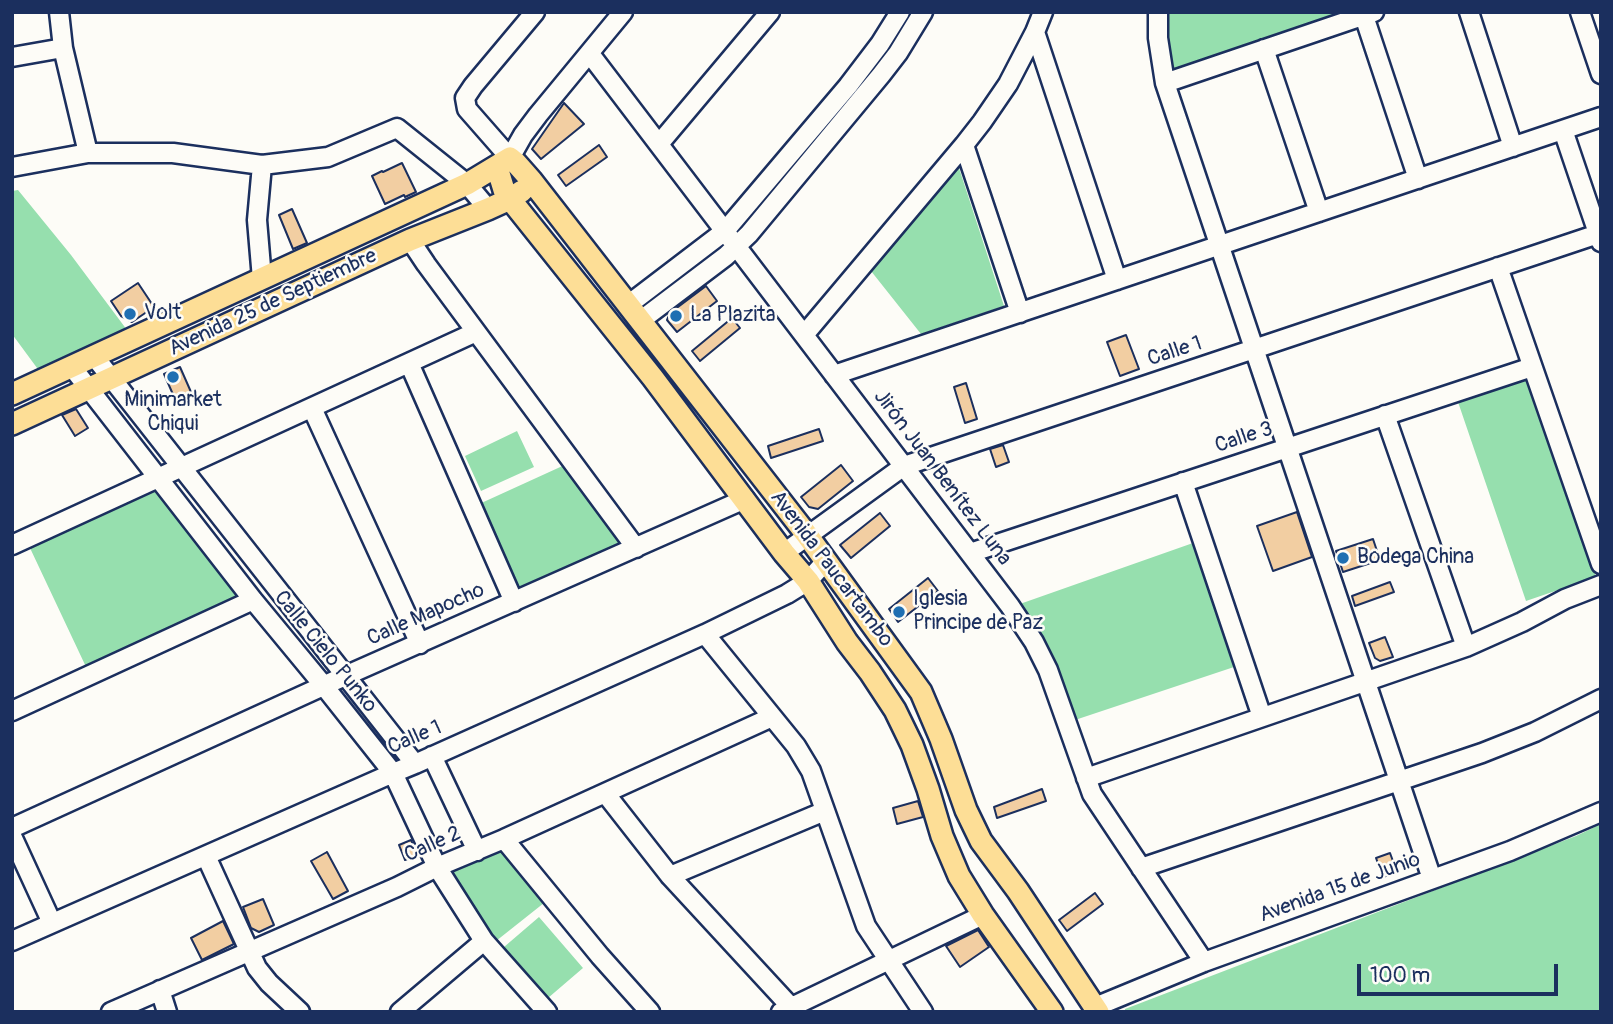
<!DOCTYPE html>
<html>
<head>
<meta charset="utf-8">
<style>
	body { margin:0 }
	#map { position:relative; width:1613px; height:1024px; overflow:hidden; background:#fdfcf7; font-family:Pangolin,sans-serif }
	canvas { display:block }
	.frame { position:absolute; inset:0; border:14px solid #1b2f5e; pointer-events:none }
	.scale { position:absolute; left:1357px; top:964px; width:201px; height:32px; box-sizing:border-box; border:4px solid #1b2f5e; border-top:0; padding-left:9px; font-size:21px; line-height:24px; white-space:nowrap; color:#1b2f5e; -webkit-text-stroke:5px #fdfcf7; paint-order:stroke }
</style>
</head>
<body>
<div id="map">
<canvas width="1613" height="1024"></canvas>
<div class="frame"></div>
<div class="scale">100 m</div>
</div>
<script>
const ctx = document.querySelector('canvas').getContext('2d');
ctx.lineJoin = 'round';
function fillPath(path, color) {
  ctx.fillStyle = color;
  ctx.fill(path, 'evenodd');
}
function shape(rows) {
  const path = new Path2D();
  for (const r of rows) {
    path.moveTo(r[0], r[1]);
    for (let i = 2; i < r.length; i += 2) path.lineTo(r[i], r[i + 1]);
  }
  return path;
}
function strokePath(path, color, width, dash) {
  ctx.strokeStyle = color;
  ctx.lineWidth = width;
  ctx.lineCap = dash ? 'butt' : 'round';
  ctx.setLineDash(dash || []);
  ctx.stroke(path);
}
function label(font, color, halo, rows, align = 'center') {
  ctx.font = font + ' Pangolin,sans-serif';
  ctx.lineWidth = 5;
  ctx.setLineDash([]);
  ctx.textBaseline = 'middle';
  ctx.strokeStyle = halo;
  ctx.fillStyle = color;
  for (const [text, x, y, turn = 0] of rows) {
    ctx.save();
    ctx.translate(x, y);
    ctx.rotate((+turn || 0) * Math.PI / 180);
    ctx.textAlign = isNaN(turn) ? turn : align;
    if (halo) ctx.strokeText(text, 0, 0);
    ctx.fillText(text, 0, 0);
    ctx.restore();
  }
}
const green = shape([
	[1164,12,1354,12,1174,72,1170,70],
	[958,165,1004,306,921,334,871,271],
	[18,190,71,255,127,330,40,372,12,334,12,191],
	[1527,378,1596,577,1526,601,1458,402],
	[517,431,534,467,481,491,465,456],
	[569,463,627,544,518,592,477,505],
	[155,490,241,598,87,669,30,548],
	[1193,543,1234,667,1072,721,1017,605],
	[1601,824,1601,1012,1125,1012,1125,1009,1576,836],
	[503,843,549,899,491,945,439,874],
	[539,917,583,968,548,998,504,947]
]);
const building = shape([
	[564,103,584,124,541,159,532,149,564,103],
	[599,145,607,157,566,186,558,175,599,145],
	[402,163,416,192,405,197,404,195,385,204,372,176,382,171,383,172,402,163],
	[292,209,307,243,293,249,279,215,292,209],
	[138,283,154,307,132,322,121,316,111,301,138,283],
	[706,286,717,301,677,332,667,320,670,313,706,286],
	[732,318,740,328,700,361,692,351,732,318],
	[1126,335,1139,369,1120,376,1107,342,1126,335],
	[180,367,191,392,175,399,164,374,180,367],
	[966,383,977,419,965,423,954,387,966,383],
	[76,409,88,428,75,436,62,415,76,409],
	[819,429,823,441,771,458,768,446,819,429],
	[1003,445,1009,462,996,467,990,449,1003,445],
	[841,465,853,481,818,509,809,507,801,497,841,465],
	[1297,512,1312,557,1273,571,1257,526,1297,512],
	[880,513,890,526,851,558,840,545,880,513],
	[1373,539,1380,560,1343,572,1336,551,1373,539],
	[928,578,938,591,898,622,889,609,928,578],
	[1390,582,1394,592,1355,606,1352,596,1390,582],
	[1385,637,1393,657,1380,661,1375,658,1369,643,1385,637],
	[1042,789,1046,801,997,818,994,807,1042,789],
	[918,801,923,817,897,824,893,808,918,801],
	[411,840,417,855,405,860,399,845,411,840],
	[327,852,348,891,333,899,311,861,327,852],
	[1390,853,1397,872,1383,877,1376,858,1390,853],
	[1095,893,1103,904,1067,931,1059,920,1095,893],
	[263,899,274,925,259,932,251,928,243,907,263,899],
	[223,921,234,944,202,960,191,938,223,921],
	[978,930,989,947,960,967,946,946,978,930]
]);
const minor = shape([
	[59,12,63,48,88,153],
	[535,12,473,86,465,98,467,109,510,158,523,135,538,115,623,12],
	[1158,12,1158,38,1165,83,1432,879],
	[1469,12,1513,147],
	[1580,12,1601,74],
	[1364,16,1418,179],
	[1035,32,1117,280],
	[1264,49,1319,212],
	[590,54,1010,606,1034,642,1048,670,1092,794,1204,962],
	[12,57,63,48],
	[1165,83,1374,12],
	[1563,130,1601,242],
	[659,144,770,12],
	[964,145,1020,313],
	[12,167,88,153,173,153,262,165,328,157,397,128,467,184,488,209],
	[410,240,426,264,636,548],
	[1498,267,1601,564],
	[262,279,257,220,262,165],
	[628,305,725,231,848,86,880,44,900,12],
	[640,321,726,256,749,234,881,75,898,53,923,12],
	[804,335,964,145,982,122,1008,84,1035,32,1043,12],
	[94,356,415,764],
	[409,363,514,602],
	[72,367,253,600,324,686,393,773,437,867,484,941,547,1012],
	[834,375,1601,117],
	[312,408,420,644],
	[1385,415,1466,647],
	[1183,482,1262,717],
	[12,545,476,332],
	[784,553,904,466,1601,233],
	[970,553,1532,367],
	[705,634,796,746,811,771,866,926,923,1012],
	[12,711,253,600],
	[432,756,477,851],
	[1086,778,1466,647,1522,622,1565,599,1601,585],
	[605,793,670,876,791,1007],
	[12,828,345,676,745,499],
	[12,836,52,923],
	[504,839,600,956,650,1012],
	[206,856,257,968,269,983,300,1012],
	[1141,868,1482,753,1535,732,1601,699],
	[670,876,825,811],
	[12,941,393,773,415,764,705,634,787,594,808,581,826,561],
	[160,990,167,1012],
	[1095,1007,1204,962,1510,851,1601,812],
	[111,1012,397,887,437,867,504,839,772,717],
	[400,1012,484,941],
	[781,1012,983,915]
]);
const major = shape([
	[497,167,504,190,510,199,653,378,784,553,808,581,847,642,870,672,895,710,912,745,928,789,942,836,959,876,983,915,1052,1012],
	[12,394,467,184,510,158,516,163,531,180,807,535,921,692,941,739,966,810,981,841,1018,891,1098,1012],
	[12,424,410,240,488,209,510,199,522,191]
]);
const markers = [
	[130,314,7,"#1f6fb2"],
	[676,316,7,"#1f6fb2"],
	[173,377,7,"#1f6fb2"],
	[1343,558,7,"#1f6fb2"],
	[899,612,7,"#1f6fb2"]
];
const streetNames = [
	["Avenida 25 de Septiembre",273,303,-25],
	["Calle 1",1175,352,-18],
	["Calle 3",1244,438,-18],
	["Jirón Juan Benítez Luna",942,478,53],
	["Avenida Paucartambo",831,569,53],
	["Calle Mapocho",426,615,-24],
	["Calle Cielo Punko",325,652,51],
	["Calle 1",415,738,-23],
	["Calle 2",433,845,-24],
	["Avenida 15 de Junio",1340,888,-20]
];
const poiNames = [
	["Volt",144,314],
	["La Plazita",690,316],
	["Minimarket",173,401,"center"],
	["Chiqui",173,425,"center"],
	["Bodega China",1357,558],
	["Iglesia",913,600],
	["Principe de Paz",913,624]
];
fillPath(green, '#96dfae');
fillPath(building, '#f2cea2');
strokePath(building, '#1b2f5e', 2);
strokePath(minor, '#1b2f5e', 23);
strokePath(major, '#1b2f5e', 26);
strokePath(minor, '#fdfcf7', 18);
strokePath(major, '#fdde96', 21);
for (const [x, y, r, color] of markers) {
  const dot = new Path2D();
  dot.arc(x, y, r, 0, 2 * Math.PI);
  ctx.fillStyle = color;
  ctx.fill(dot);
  strokePath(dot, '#fdfcf7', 2.5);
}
label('21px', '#1b2f5e', '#fdfcf7', streetNames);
label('21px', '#1b2f5e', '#fdfcf7', poiNames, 'left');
</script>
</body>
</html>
